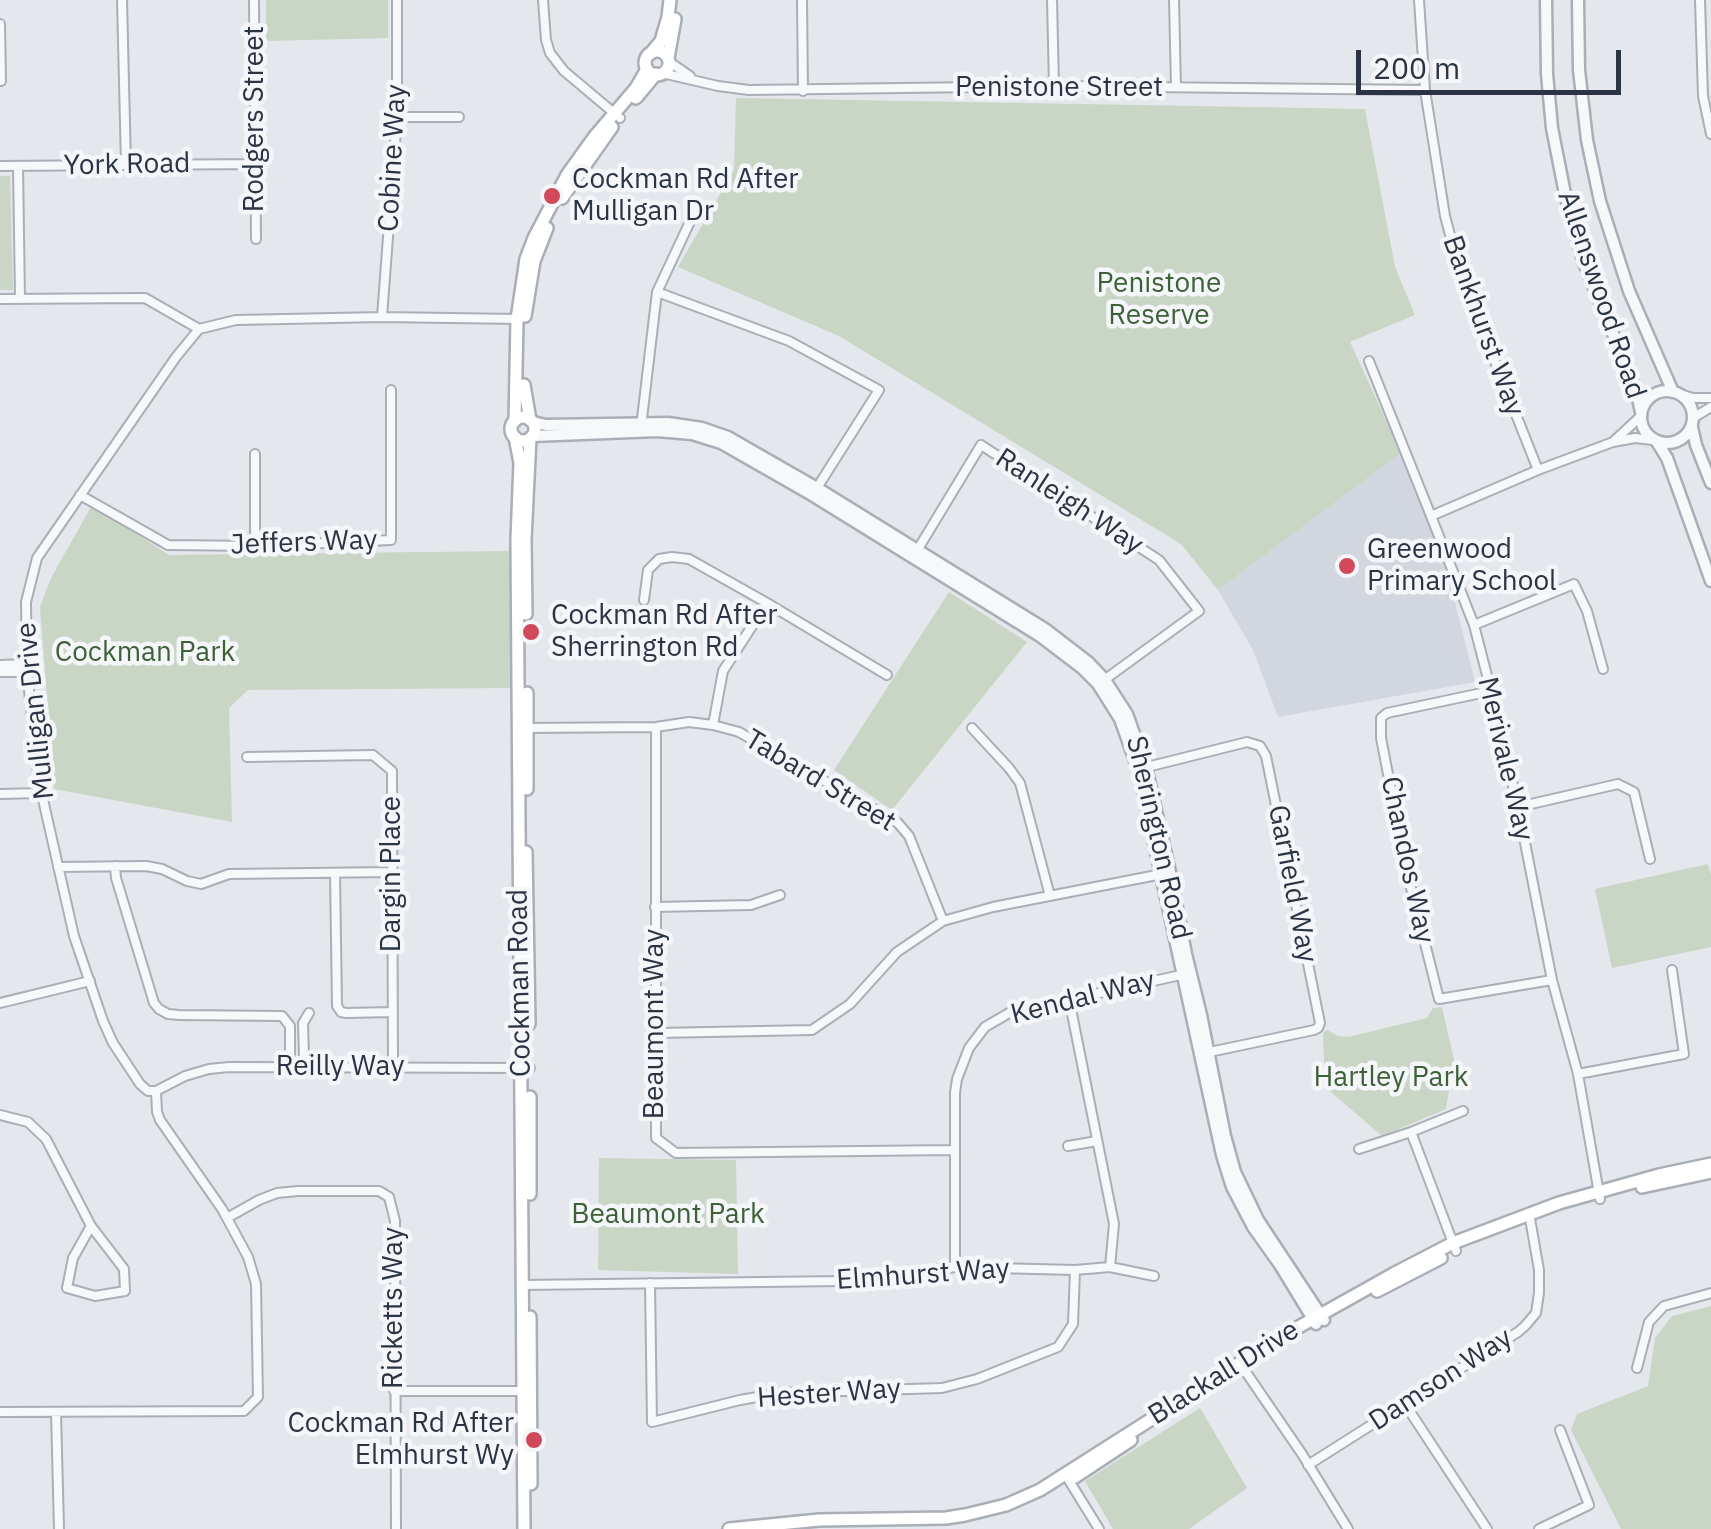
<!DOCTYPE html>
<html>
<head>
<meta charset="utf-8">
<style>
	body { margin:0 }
	#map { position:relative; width:1711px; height:1529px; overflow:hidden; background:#e4e7ec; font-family:"IBM Plex Sans",sans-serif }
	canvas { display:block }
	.scale { position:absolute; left:1356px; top:50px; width:265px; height:45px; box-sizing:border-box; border:5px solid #2b3445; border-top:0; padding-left:12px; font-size:30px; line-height:35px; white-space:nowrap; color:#2b3445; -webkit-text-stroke:8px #f4f6f9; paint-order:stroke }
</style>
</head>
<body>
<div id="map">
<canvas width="1711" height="1529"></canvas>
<div class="scale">200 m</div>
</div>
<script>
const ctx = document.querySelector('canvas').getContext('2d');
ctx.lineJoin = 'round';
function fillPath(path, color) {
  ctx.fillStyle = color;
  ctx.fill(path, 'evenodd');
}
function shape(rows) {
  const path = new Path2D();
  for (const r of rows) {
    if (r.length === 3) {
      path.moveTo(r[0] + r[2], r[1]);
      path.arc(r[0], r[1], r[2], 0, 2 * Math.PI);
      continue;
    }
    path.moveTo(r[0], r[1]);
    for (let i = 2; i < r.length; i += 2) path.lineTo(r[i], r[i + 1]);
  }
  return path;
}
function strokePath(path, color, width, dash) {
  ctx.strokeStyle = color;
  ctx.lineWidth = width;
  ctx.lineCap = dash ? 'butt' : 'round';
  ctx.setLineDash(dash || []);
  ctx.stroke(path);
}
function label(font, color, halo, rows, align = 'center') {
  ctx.font = font + ' "IBM Plex Sans",sans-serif';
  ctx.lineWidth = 9;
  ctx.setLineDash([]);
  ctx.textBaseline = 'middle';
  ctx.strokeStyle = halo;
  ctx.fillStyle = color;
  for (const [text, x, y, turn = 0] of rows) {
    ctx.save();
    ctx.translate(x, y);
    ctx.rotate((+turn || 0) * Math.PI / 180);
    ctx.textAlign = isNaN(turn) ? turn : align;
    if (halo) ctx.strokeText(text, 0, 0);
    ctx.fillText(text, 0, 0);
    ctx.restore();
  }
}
const built = shape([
	[1401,453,1440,543,1475,682,1278,717,1253,650,1218,590]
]);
const green = shape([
	[266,0,388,0,388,38,266,41],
	[736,98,1365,109,1395,267,1415,315,1350,342,1401,453,1218,590,1181,544,839,336,678,267,734,170],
	[0,176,10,176,13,290,0,290],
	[92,505,169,555,510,551,512,688,248,690,229,708,232,822,54,789,40,607,51,578],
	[949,592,1027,642,892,810,834,770],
	[1708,864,1711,875,1711,947,1612,968,1595,889],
	[1442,1007,1454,1060,1446,1109,1382,1136,1325,1087,1323,1033,1327,1030,1338,1036,1348,1037,1427,1018,1433,1008],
	[599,1158,736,1160,738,1274,598,1270],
	[1711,1306,1711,1529,1621,1529,1571,1430,1577,1414,1648,1386,1655,1338,1672,1316],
	[1200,1408,1247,1488,1189,1529,1113,1529,1085,1481]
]);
const minor = shape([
	[122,0,126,165],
	[254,0,256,239],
	[543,0,546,40,550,53,564,71,620,118],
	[802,0,803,91],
	[1052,0,1054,86],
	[1174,0,1176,87],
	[1419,0,1425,90,1445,216,1461,276,1538,470],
	[1700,0,1703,96,1711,134],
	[0,24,1,81],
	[668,61,690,76],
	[662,73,718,86,749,90,1054,86,1425,90],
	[397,117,459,117],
	[0,166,254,164],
	[18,166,20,299],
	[657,292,789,341,879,390,815,491],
	[0,299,145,298,199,329],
	[382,317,397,117,397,0],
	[1369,361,1431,516],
	[1680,394,1693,398,1711,398],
	[1693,418,1711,407],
	[641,427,657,292,695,211],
	[1613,442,1641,416],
	[80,495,168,545,255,546,391,540,391,390],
	[255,546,255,454],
	[915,554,981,445,1159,560,1199,611,1100,683],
	[644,600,648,570,659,559,672,557,689,559,767,603],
	[1474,625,1574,584,1587,611,1603,669],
	[0,665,26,664],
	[0,672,27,672],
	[1491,691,1387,713,1381,718,1381,738,1407,872,1439,999,1552,980],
	[713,725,723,671,767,603,887,675],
	[656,727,656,1138,676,1153,954,1150],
	[524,728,656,727,689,722,713,725,739,732,898,823,909,836,943,921],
	[972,728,1009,768,1020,783,1050,896],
	[247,757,373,755,392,771,393,1067],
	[1143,768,1247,742,1260,746,1266,756,1320,1023,1318,1028,1314,1030,1205,1053],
	[0,794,42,793],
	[1518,807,1618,784,1634,792,1650,859],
	[115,866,116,878,154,1003,159,1009,168,1014,179,1015,282,1016,290,1026,290,1067],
	[58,867,146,866,162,869,187,881,201,884,229,874,392,872],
	[335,873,337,1006,341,1012,346,1013,393,1012],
	[655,907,751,905,780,895],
	[0,1003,90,981],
	[657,1033,812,1030,850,1004,897,952,943,921,993,907,1162,874],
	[304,1057,303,1023,309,1013],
	[1578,1074,1684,1054,1672,970],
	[156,1091,185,1076,209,1069,229,1067,530,1068],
	[0,1115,28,1122,46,1139,91,1226,124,1269,125,1291,95,1296,67,1288,73,1258,91,1226],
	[1411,1132,1456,1251],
	[1068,1146,1097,1141],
	[1359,1149,1411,1132,1463,1111],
	[1600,1199,1578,1074,1552,980,1518,807,1491,691,1474,625,1431,516,1538,470,1613,442,1635,438,1653,440],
	[227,1218,259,1200,277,1193,298,1191,379,1191,389,1197,395,1221,396,1529],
	[955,1267,955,1093,957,1079,969,1048,985,1027,1009,1013,1185,974],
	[1110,1267,1154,1276],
	[650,1283,652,1422,740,1400,780,1393,942,1388,977,1379,1058,1347,1073,1324,1075,1270],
	[522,1285,843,1281,955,1267,1075,1270,1110,1267,1114,1224,1069,999],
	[1239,1362,1302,1454,1348,1529],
	[1637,1368,1649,1322,1664,1306,1711,1293],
	[394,1391,525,1391],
	[1405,1404,1487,1529],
	[0,1412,244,1411,258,1397,256,1284,248,1257,222,1209,160,1120,157,1112,156,1091,148,1091,140,1084,113,1043,103,1021,74,936,39,782,27,672,26,602,37,558,176,357,199,329,236,320,382,317,520,319],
	[56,1412,59,1529],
	[1308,1465,1518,1332,1525,1326,1536,1313,1539,1293,1539,1270,1529,1213],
	[1065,1474,1099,1529],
	[1539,1529,1589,1505,1560,1430]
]);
const tertiary = shape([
	[1546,0,1547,74,1552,128,1565,194,1584,263,1636,390,1641,412],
	[1578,0,1579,70,1587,140,1600,201,1629,291,1673,392],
	[1667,417,26],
	[533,422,546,425,668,423,702,428,728,437,817,488,1045,629,1088,662,1105,680,1127,714,1146,767,1170,872,1186,954,1201,1015,1225,1136,1235,1172,1258,1220,1324,1320],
	[1692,427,1696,445,1711,483],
	[533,436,657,431,692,434,721,443,812,495,1040,636,1082,668,1098,684,1120,719,1138,769,1222,1155,1232,1187,1253,1227,1280,1265,1316,1324],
	[1657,442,1667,458,1711,581]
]);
const secondary = shape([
	[657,63,12],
	[650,54,661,41,668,17,670,0],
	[668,58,675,19],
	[636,98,656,74],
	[562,198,612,127],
	[525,316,534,261,547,228],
	[524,385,530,420],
	[523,429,12],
	[515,421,517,319,526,259,534,238,567,175,595,136,636,88,647,69],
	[515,437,520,463,517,539,524,1529],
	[526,614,525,539,530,438],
	[527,789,527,693],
	[526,852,529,1024],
	[1642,1187,1711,1172],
	[530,1194,530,1097],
	[1377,1291,1441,1258],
	[530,1317,531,1484],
	[1075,1477,1131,1440],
	[729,1529,819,1520,946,1518,965,1515,1006,1505,1040,1490,1279,1338,1395,1273,1453,1243,1559,1203,1659,1175,1711,1164]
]);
const markers = [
	[552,196,10,"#d1495b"],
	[1347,566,10,"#d1495b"],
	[531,632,10,"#d1495b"],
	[534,1440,10,"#d1495b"]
];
const streetNames = [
	["Penistone Street",1059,88],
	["Rodgers Street",255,119,-90],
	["Cobine Way",393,158,-87],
	["York Road",127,165,-1],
	["Allenswood Road",1601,295,71],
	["Bankhurst Way",1483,326,70],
	["Ranleigh Way",1069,502,33],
	["Jeffers Way",304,543,-2],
	["Mulligan Drive",36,711,-96],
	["Merivale Way",1505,759,77],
	["Tabard Street",820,781,31],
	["Sherington Road",1158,838,77],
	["Chandos Way",1407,860,78],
	["Dargin Place",392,874,-90],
	["Garfield Way",1292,884,79],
	["Cockman Road",520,983,-91],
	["Kendal Way",1083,998,-14],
	["Beaumont Way",655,1024,-90],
	["Reilly Way",340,1067],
	["Elmhurst Way",923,1275,-4],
	["Ricketts Way",394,1308,-90],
	["Blackall Drive",1224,1373,-32],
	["Damson Way",1441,1380,-33],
	["Hester Way",829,1394,-4]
];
const poiNames = [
	["Cockman Rd After",572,180],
	["Mulligan Dr",572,212],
	["Greenwood",1367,550],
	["Primary School",1367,582],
	["Cockman Rd After",551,616],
	["Sherrington Rd",551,648],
	["Cockman Rd After",514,1424,"right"],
	["Elmhurst Wy",514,1456,"right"]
];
const parkNames = [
	["Penistone",1159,284],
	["Reserve",1159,316],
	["Cockman Park",145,653],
	["Hartley Park",1391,1078],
	["Beaumont Park",668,1215]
];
fillPath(built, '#d2d6de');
fillPath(green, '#c9d6c5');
strokePath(minor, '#a9aeb7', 12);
strokePath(tertiary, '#a9aeb7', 15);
strokePath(secondary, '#a9aeb7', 16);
strokePath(minor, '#f7f8fa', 8);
strokePath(tertiary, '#f7f8fa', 10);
strokePath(secondary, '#fff', 11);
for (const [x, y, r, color] of markers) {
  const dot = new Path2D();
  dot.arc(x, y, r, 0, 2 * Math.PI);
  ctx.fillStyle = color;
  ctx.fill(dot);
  strokePath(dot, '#f4f6f9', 4);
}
label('28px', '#2b3445', '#f4f6f9', streetNames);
label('28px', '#2b3445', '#f4f6f9', poiNames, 'left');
label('28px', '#3f6138', '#f4f6f9', parkNames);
</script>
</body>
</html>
